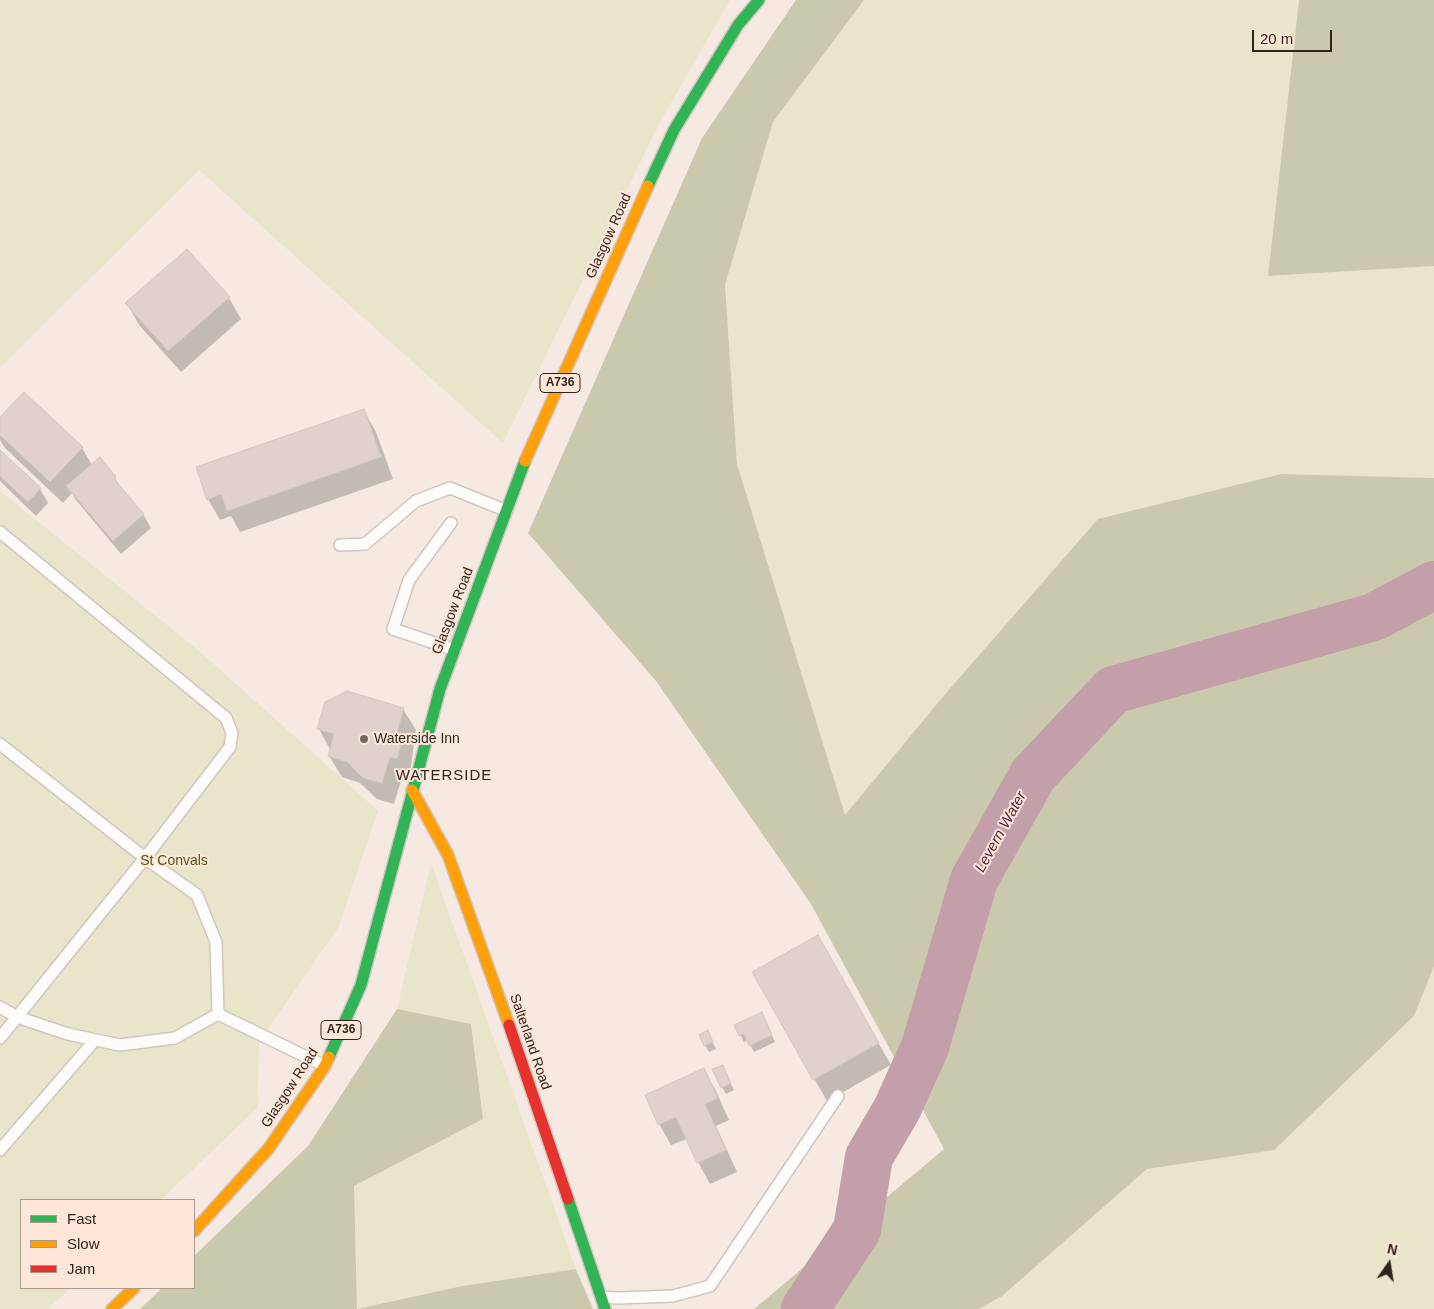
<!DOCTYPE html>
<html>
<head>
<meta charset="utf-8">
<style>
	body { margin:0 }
	#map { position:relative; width:1434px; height:1309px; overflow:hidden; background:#f6e9e1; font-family:Arial,sans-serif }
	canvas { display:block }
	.legend { position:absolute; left:20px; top:1199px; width:175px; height:90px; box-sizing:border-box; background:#fee7d9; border:1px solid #ab998e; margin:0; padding:6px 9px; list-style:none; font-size:15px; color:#2e241d }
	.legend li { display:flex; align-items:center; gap:10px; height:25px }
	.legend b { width:25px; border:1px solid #ab998e }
	.north { position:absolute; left:1364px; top:1239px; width:50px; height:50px; -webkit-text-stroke:4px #fee7d9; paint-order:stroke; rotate:13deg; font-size:14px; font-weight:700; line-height:20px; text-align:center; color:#2e241d }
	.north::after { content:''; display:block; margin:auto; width:18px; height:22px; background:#2e241d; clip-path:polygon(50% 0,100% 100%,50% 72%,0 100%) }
	.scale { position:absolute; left:1252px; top:30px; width:80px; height:22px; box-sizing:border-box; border:2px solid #2e241d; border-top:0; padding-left:6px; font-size:15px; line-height:18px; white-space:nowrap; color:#2e241d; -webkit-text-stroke:4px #fee7d9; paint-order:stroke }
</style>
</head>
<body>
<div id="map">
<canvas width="1434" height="1309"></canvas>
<ul class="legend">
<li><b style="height:6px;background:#30b455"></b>Fast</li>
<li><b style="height:6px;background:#ff9f0a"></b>Slow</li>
<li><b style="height:6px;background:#e5322d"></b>Jam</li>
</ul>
<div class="north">N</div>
<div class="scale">20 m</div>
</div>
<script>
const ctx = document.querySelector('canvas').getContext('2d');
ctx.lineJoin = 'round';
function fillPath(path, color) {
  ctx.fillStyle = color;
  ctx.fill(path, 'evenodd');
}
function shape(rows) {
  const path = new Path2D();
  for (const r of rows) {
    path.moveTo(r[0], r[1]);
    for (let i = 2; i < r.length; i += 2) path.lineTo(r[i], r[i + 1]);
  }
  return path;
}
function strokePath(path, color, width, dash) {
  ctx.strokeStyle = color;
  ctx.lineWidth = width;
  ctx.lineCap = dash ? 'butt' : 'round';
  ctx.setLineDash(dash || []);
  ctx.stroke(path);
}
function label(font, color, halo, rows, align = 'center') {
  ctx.font = font + ' Arial,sans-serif';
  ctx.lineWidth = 4;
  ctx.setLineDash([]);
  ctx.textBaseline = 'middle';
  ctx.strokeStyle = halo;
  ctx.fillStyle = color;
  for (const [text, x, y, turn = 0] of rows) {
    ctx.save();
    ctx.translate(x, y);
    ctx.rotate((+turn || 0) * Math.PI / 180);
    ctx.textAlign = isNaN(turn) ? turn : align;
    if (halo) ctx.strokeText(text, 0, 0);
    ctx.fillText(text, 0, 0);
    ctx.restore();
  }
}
const green = shape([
	[0,0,730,0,659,124,503,443,199,170,0,368],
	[864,0,1299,0,1268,276,1434,266,1434,478,1281,474,1098,519,946,693,845,816,737,464,725,285,773,122],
	[0,491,198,650,378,811,338,928,259,1042,257,1108,161,1200,21,1200,21,1288,71,1288,48,1309,0,1309],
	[431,863,576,1269,462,1286,357,1309,354,1186,483,1119,471,1024,397,1009],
	[1434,966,1434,1309,979,1309,1002,1296,1147,1169,1274,1150,1414,1016]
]);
const forest = shape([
	[796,0,864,0,773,122,725,285,737,464,845,815,946,693,1098,519,1281,474,1434,478,1434,966,1414,1016,1274,1150,1147,1169,1002,1296,979,1309,754,1309,944,1149,811,904,656,681,528,533,702,138],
	[1299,0,1434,0,1434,266,1268,276],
	[397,1009,471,1024,483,1119,354,1186,357,1309,462,1286,576,1269,593,1309,140,1309,162,1288,194,1288,194,1256,308,1146]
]);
const shadow = shape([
	[229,298,241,319,181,372,139,325,127,303],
	[364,411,376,432,393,479,240,532,231,516,220,520,208,499],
	[0,419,82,448,92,465,99,459,115,478,121,488,143,514,151,528,121,554,76,500,72,493,63,503,5,448,0,440],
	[0,451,40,489,48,503,36,516,0,481],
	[403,709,416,730,409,780,402,777,394,804,377,799,360,783,342,777,329,756,331,751,319,729],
	[818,937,891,1065,827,1101,754,973],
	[765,1020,775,1042,754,1052,748,1040,744,1042,736,1026],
	[711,1039,716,1049,709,1052,705,1045],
	[704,1070,716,1091,729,1120,716,1126,737,1172,710,1184,698,1162,687,1139,671,1145,659,1124],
	[726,1073,734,1090,726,1094,722,1087]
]);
const river = shape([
	[805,1309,857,1230,869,1157,897,1109,925,1047,974,880,1033,775,1113,690,1374,617,1434,585]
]);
const building = shape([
	[187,249,230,297,168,351,125,303,187,249],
	[24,392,83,447,50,482,0,435,0,417,24,392],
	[364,409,381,457,227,511,221,494,207,500,196,467,364,409],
	[0,450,41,488,28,502,0,476,0,450],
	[100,457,116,477,114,479,144,514,113,541,66,486,100,457],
	[347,691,404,708,394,743,401,745,397,759,390,757,382,783,363,778,347,762,328,756,334,734,317,729,325,702,347,691],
	[818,935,879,1043,813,1080,752,972,818,935],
	[762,1012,772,1035,749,1046,744,1034,739,1036,734,1025,762,1012],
	[708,1030,713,1042,704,1046,699,1035,708,1030],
	[723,1065,731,1083,721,1088,712,1069,723,1065],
	[704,1068,718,1098,705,1104,726,1150,697,1163,676,1117,658,1125,645,1095,704,1068]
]);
const lane = shape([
	[451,523,409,580,393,629,455,650],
	[0,532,226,718,232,733,230,747,145,858,0,1038],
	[340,545,365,544,416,501,450,488,507,511],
	[0,744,145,858,197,895,216,942,218,1014],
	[0,1007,17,1017,68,1034,120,1045,175,1038,218,1014,325,1066],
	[0,1150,95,1040],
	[602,1297,618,1298,673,1296,710,1286,838,1096]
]);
const fast = shape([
	[648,186,674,130,738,25,759,0],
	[329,1057,361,985,440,689,525,461],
	[568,1199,605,1309]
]);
const slow = shape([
	[525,461,648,186],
	[412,790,448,855,509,1025],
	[194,1231,269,1148,325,1066,329,1057],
	[112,1309,134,1288]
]);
const jam = shape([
	[509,1025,568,1199]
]);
const markers = [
	[364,739,5,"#746962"]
];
const shields = [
	[560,383,40],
	[341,1030,40]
];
const shieldNames = [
	["A736",560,383],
	["A736",341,1030]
];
const streetNames = [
	["Glasgow Road",609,236,-66],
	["Glasgow Road",453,611,-69],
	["Salterland Road",530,1042,71],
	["Glasgow Road",290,1088,-57]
];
const poiNames = [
	["Waterside Inn",374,739]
];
const parkNames = [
	["St Convals",174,861]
];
const neighbourhoodNames = [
	["WATERSIDE",444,776]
];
const waterNames = [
	["Levern Water",1001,832,-61]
];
fillPath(green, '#e8e5ca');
fillPath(forest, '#cbc9ad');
fillPath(shadow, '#0003');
strokePath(river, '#c29fa9', 48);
fillPath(building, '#e1d1cd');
strokePath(building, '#d2c6c2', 1);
strokePath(lane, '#d1c6bf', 14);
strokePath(fast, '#d1c6bf', 14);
strokePath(slow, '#d1c6bf', 14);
strokePath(jam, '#d1c6bf', 14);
strokePath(lane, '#fefcfa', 11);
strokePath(fast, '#30b455', 11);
strokePath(slow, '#ff9f0a', 11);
strokePath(jam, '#e5322d', 11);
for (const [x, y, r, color] of markers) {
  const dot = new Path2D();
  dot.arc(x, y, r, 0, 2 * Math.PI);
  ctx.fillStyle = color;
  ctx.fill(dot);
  strokePath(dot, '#fee7d9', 2);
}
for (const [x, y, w] of shields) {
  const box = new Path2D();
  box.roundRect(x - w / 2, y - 9.5, w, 19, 4);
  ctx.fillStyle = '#fee7d9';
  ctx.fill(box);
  strokePath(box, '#2e241d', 1);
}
label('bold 12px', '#2e241d', null, shieldNames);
label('14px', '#2e241d', '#fee7d9', streetNames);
label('14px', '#2e241d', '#fee7d9', poiNames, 'left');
label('14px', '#52570f', '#fee7d9', parkNames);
ctx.letterSpacing = '1px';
label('15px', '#2e241d', '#fee7d9', neighbourhoodNames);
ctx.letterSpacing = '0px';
label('italic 15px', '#59203c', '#fee7d9', waterNames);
</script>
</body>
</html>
